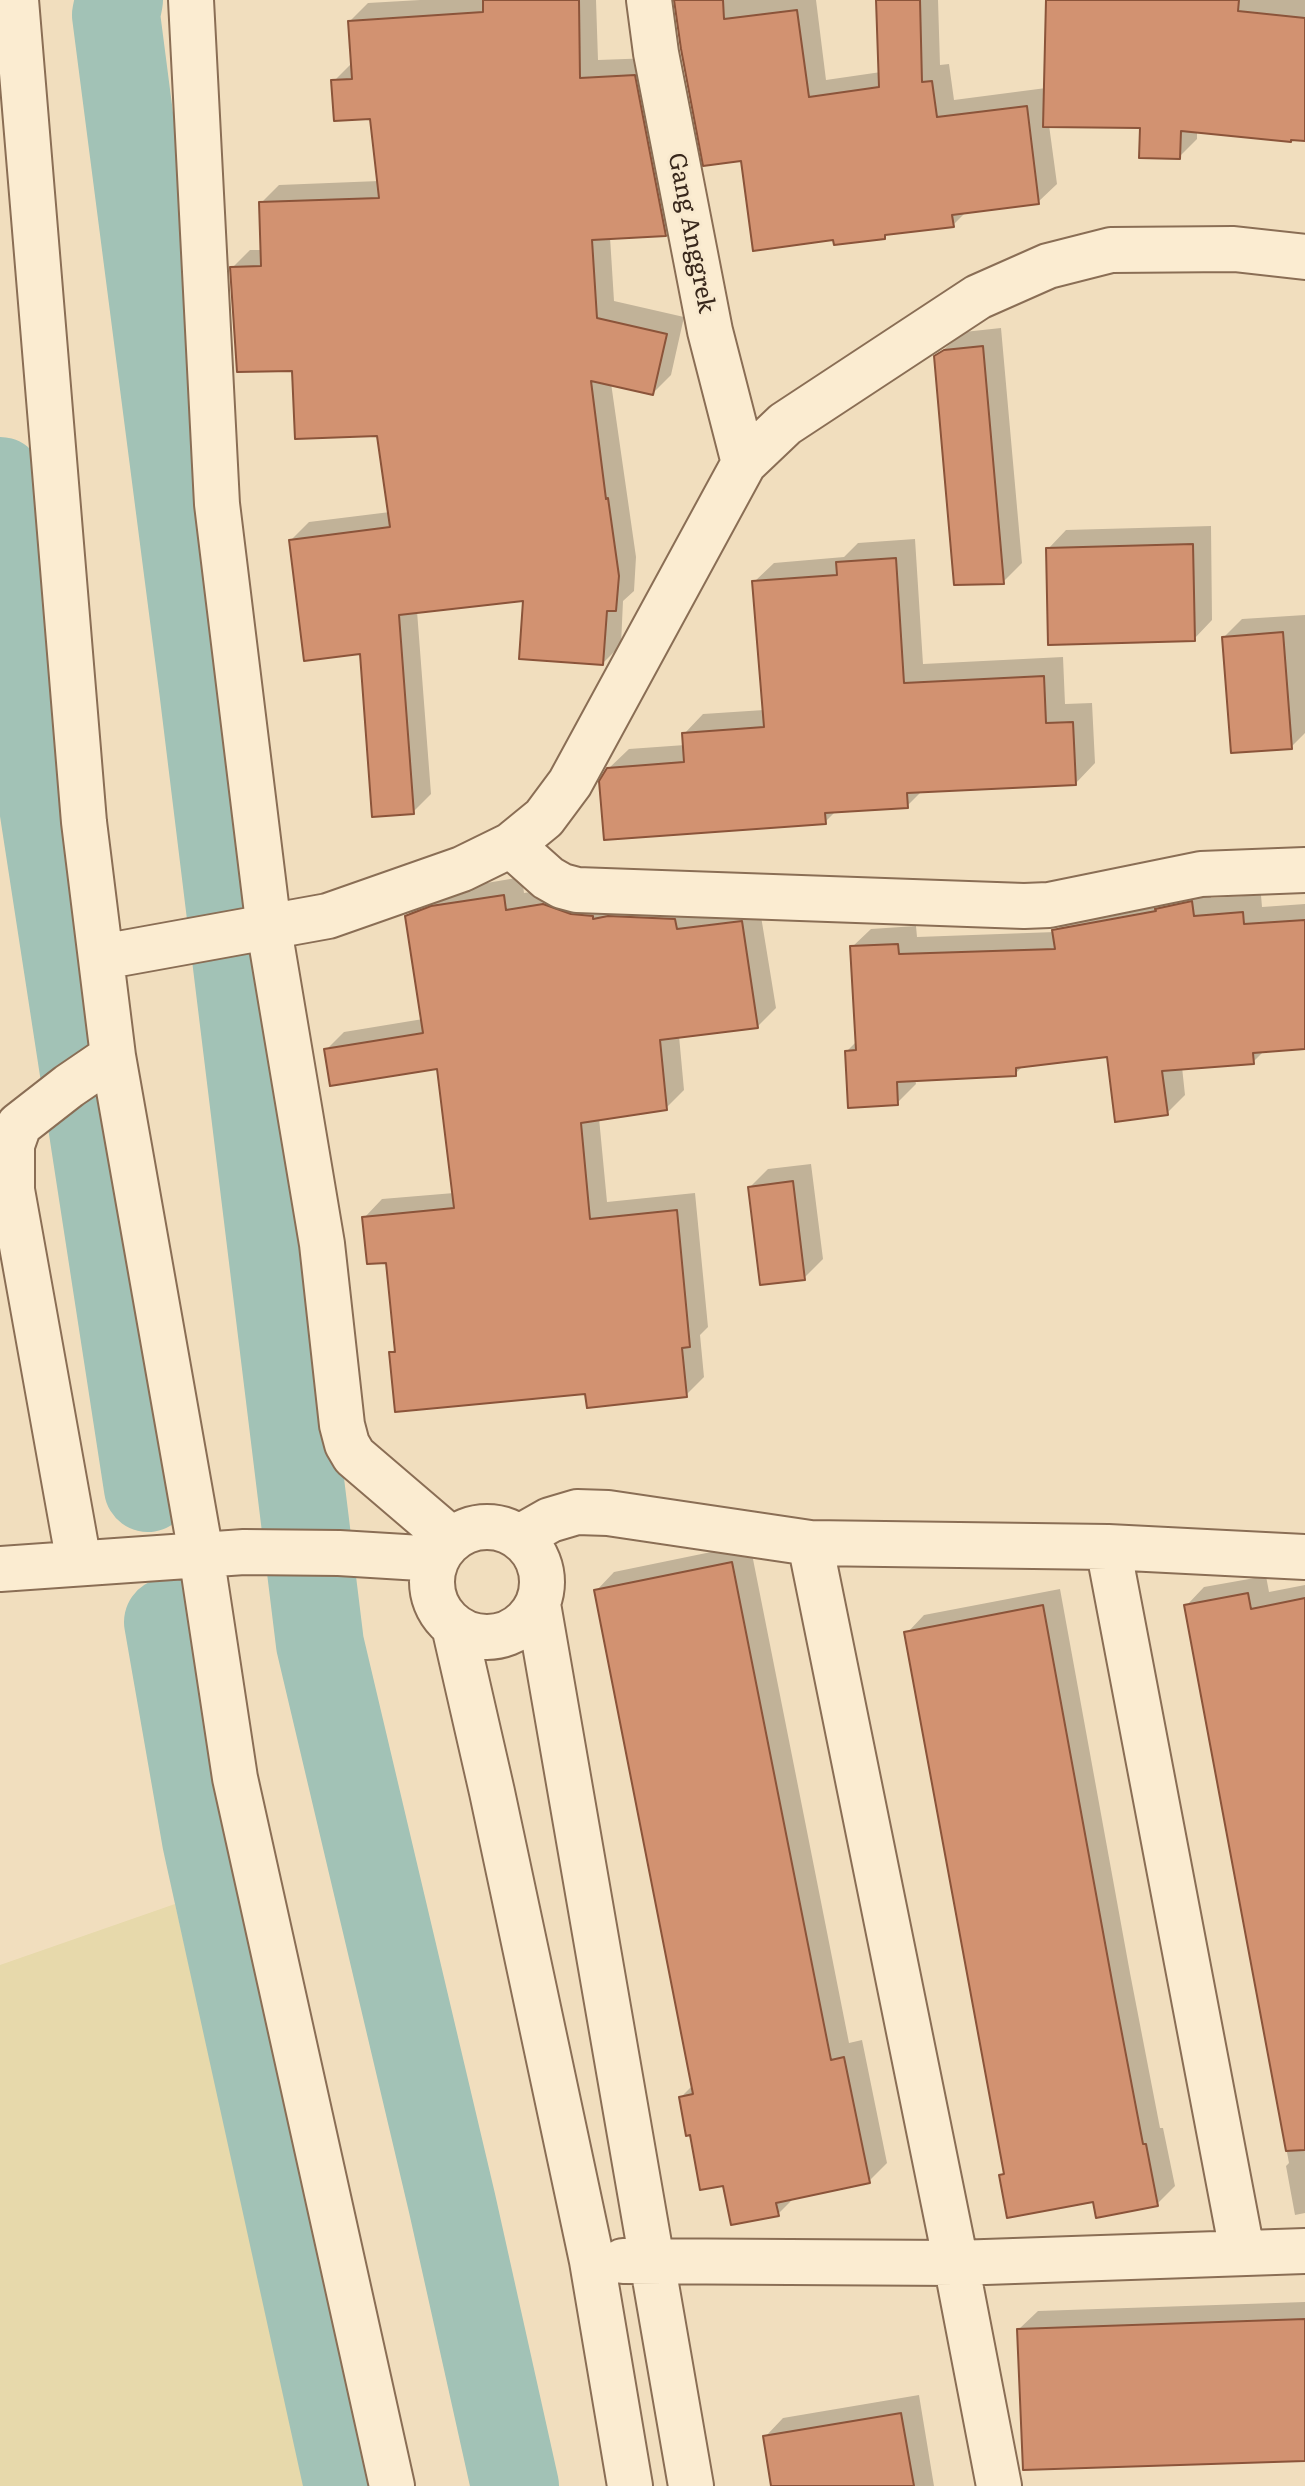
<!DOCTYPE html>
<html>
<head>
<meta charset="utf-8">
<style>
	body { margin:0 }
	canvas { display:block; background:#f1debe }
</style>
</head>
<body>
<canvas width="1305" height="2486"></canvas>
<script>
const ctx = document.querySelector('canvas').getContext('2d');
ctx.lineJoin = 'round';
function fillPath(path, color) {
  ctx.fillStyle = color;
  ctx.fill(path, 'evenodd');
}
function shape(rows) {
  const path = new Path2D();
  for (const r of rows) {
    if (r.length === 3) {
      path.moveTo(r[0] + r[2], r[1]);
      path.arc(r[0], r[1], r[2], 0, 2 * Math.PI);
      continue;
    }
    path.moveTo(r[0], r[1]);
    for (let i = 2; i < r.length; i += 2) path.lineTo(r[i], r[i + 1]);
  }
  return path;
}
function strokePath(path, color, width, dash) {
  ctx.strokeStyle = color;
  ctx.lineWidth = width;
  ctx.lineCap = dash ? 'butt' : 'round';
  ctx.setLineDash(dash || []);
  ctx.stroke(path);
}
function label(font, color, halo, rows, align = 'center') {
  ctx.font = font + ' Literata,serif';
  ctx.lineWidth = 6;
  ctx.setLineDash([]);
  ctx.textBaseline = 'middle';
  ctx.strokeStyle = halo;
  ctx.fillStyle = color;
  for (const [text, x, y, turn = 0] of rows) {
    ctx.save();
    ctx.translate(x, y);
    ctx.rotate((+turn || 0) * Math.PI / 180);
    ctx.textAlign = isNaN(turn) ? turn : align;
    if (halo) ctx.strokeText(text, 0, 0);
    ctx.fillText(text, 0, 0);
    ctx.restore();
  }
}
const farmland = shape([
	[175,1904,308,2486,0,2486,0,1965]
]);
const shadow = shape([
	[420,0,596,0,598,60,652,58,683,216,665,234,610,237,614,301,684,317,671,375,653,393,611,383,636,557,634,591,623,601,621,645,603,663,525,599,417,611,431,794,413,812,361,652,291,540,309,522,390,512,379,434,294,369,232,268,250,250,263,250,261,203,279,185,379,181,372,117,334,81,352,63,350,21,368,3],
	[676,0,816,0,826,80,881,72,878,0,938,0,940,65,949,64,954,100,1046,88,1048,0,1305,0,1305,140,1197,130,1197,139,1179,157,1142,126,1049,125,1057,184,1038,202,966,212,953,225,888,233,884,237,835,238,743,159],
	[1001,328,1022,563,1003,582,936,356,964,332],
	[1211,526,1212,620,1194,639,1048,549,1066,530],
	[915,539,923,664,1063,657,1065,704,1092,703,1095,763,1076,783,923,790,907,806,837,810,825,822,608,769,629,749,685,745,684,734,703,714,764,710,754,582,774,563,844,557,858,543],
	[1305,615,1305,733,1291,747,1224,637,1242,619],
	[522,877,524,893,563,887,759,904,776,1008,758,1026,679,1036,684,1090,666,1108,599,1118,607,1202,695,1193,708,1327,700,1335,704,1377,686,1395,587,1392,391,1353,396,1348,387,1260,364,1218,382,1199,454,1193,439,1067,326,1050,344,1032,423,1019,407,916,425,898,451,889],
	[1210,884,1211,898,1261,895,1262,907,1305,904,1305,1047,1265,1050,1253,1062,1182,1067,1185,1095,1167,1113,1109,1054,1024,1065,1015,1074,915,1079,916,1084,897,1103,847,1051,858,1040,852,947,871,929,916,926,917,937,1055,932,1073,912],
	[811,1164,823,1259,804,1278,750,1187,768,1169],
	[750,1544,849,2043,862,2040,887,2163,869,2181,795,2197,778,2214,724,2183,702,2188,681,2097,693,2085,596,1591,614,1572],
	[1266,1576,1269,1592,1305,1585,1305,2213,1295,2215,1286,2166,1289,2163,1186,1606,1204,1587],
	[1060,1589,1130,1973,1160,2128,1163,2128,1175,2186,1157,2204,1095,2200,1001,2176,1006,2171,907,1633,924,1615],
	[1305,2302,1305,2459,1019,2329,1038,2311],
	[919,2395,934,2486,773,2486,765,2437,783,2418]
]);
const river = shape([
	[119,0,116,15,203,688,320,1644,452,2203,515,2486],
	[0,481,30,722,148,1488],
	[168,1622,206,1840,348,2486]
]);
const building = shape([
	[483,0,579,0,580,78,635,75,666,236,592,240,597,318,667,334,653,395,591,381,606,499,608,498,619,576,616,611,607,611,603,665,519,659,523,601,399,615,414,814,372,817,360,654,304,661,289,540,390,527,377,436,295,439,292,371,237,372,230,267,261,266,259,202,379,198,370,119,334,121,331,80,352,79,348,21,483,12,483,0],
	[674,0,723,0,724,19,797,10,809,97,879,87,876,0,920,0,922,82,932,81,937,117,1027,106,1039,204,952,215,954,227,885,235,885,239,834,245,833,240,753,251,741,161,703,166,681,49,674,0],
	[1046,0,1239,0,1238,11,1305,18,1305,141,1291,140,1291,142,1181,131,1180,159,1139,158,1140,128,1043,127,1046,0],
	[983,346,1004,584,954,585,934,356,944,350,983,346],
	[1193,544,1195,641,1048,645,1046,548,1193,544],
	[896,558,904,683,1044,676,1046,723,1073,722,1076,785,907,793,908,808,825,813,826,824,604,840,599,781,607,768,684,762,682,733,764,727,752,581,837,575,836,562,896,558],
	[1283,632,1292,749,1231,753,1222,637,1283,632],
	[504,895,506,910,543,904,571,914,593,916,593,919,608,916,675,919,677,929,742,921,758,1028,660,1040,667,1110,581,1123,590,1219,677,1210,690,1347,682,1348,687,1397,587,1408,585,1394,395,1412,389,1352,395,1352,386,1263,367,1264,362,1217,454,1208,437,1069,330,1086,324,1049,423,1033,405,916,431,906,504,895],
	[1192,901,1194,916,1243,912,1244,924,1305,920,1305,1049,1253,1053,1254,1064,1162,1071,1168,1115,1115,1122,1107,1057,1016,1068,1016,1076,897,1082,898,1105,848,1108,845,1051,856,1050,850,946,898,944,899,954,1055,949,1052,930,1156,911,1155,909,1192,901],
	[793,1181,805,1280,760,1285,748,1187,793,1181],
	[732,1562,831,2060,844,2057,870,2183,776,2203,779,2216,731,2225,723,2186,700,2190,690,2135,686,2136,679,2097,693,2094,594,1590,732,1562],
	[1248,1593,1251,1609,1305,1598,1305,2150,1286,2151,1184,1605,1248,1593],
	[1043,1605,1114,1992,1143,2144,1146,2144,1158,2206,1096,2218,1093,2202,1007,2218,999,2175,1004,2174,904,1632,1043,1605],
	[1305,2319,1305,2461,1023,2470,1017,2329,1305,2319],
	[901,2413,914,2486,771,2486,763,2436,901,2413]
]);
const minor = shape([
	[16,0,84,822,113,1056,201,1554,235,1778,392,2486],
	[191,0,217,504,269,929,322,1244,342,1425,347,1444,354,1456,451,1539],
	[649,0,656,53,710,331,744,463],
	[511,845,548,878,562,886,577,890,1024,906,1049,905,1201,874,1305,870],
	[102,957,328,916,462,869,511,845,544,818,570,783,744,463,785,424,978,297,1048,266,1111,250,1234,249,1305,257],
	[487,1582,55],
	[520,1537,550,1520,577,1512,608,1513,810,1543,1108,1547,1305,1557],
	[810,1543,956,2263,999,2486],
	[1108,1547,1242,2251],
	[79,1563,12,1190,12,1145,19,1125,69,1086,113,1056],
	[0,1569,244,1552,339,1553,437,1559],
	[538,1604,691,2486],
	[454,1626,492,1792,592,2261,630,2486],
	[623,2261,956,2263,1305,2251]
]);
const streetNames = [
	["Gang Anggrek",691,233,79]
];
fillPath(farmland, '#e7d9ab');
fillPath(shadow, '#0003');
strokePath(river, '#a2c2b6', 88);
fillPath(building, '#d29271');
strokePath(building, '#8b543a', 2);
strokePath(minor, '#8a6e55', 48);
strokePath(minor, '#fbecd1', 44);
label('24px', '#38271b', '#f8e9ce', streetNames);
</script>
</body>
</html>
